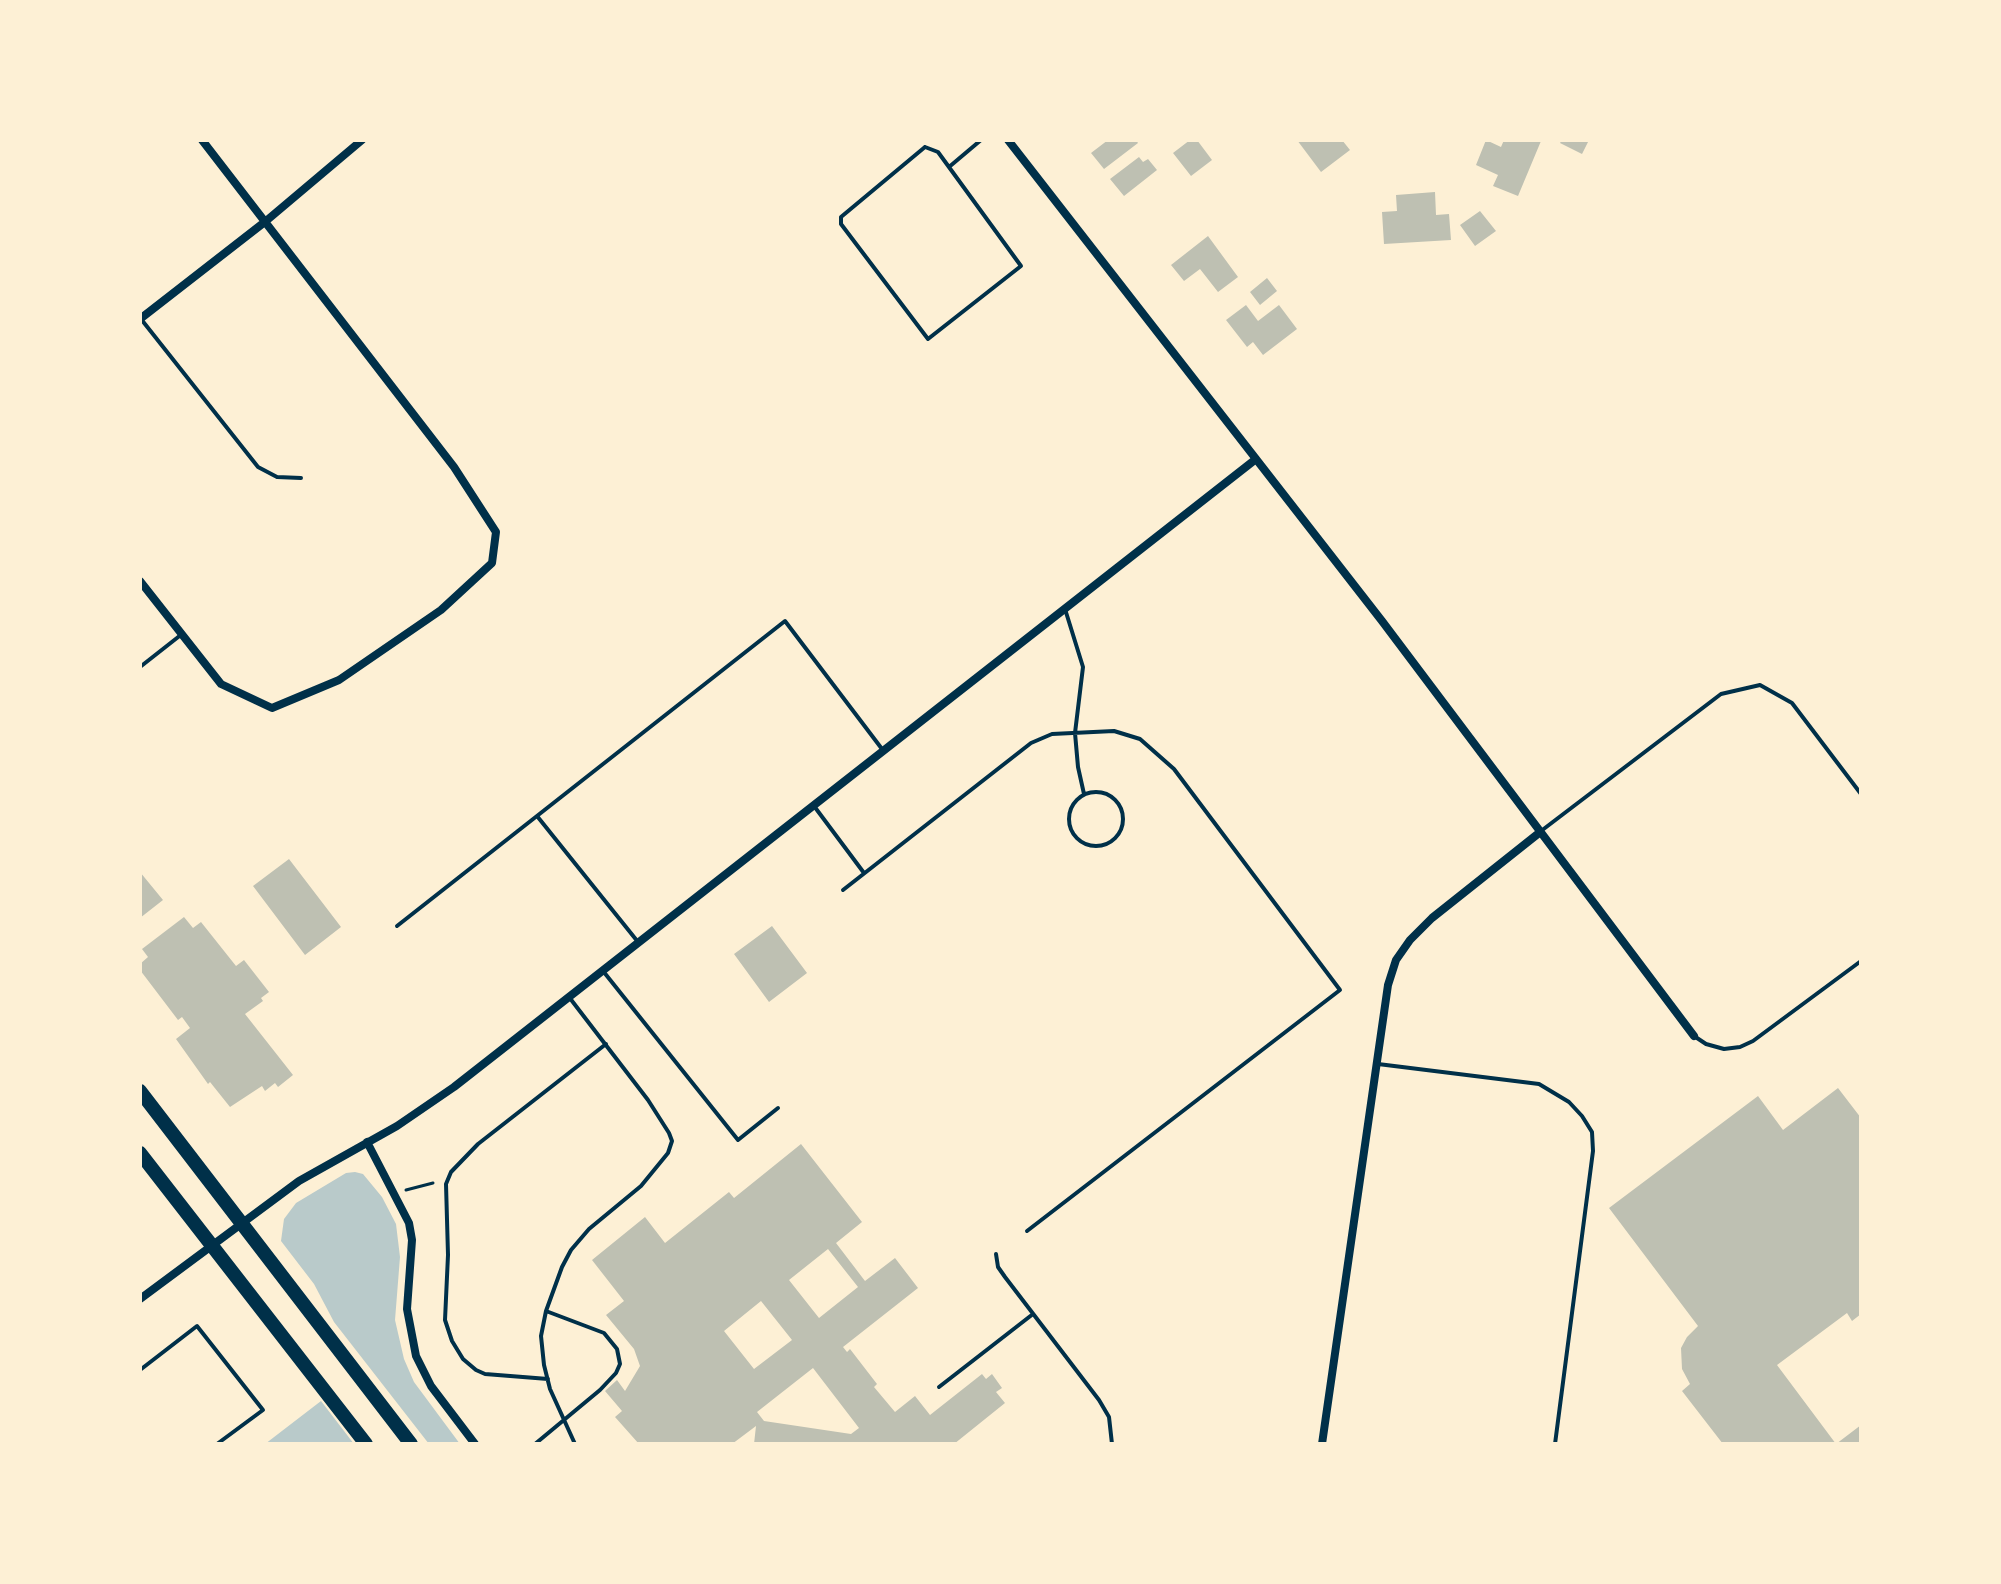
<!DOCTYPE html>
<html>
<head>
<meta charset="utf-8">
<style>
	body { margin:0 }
	#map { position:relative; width:2001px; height:1584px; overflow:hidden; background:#fdf0d5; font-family:Spectral,serif }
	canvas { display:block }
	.frame { position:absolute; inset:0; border:142px solid #fdf0d5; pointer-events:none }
</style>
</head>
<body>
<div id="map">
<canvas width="2001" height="1584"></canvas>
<div class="frame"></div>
</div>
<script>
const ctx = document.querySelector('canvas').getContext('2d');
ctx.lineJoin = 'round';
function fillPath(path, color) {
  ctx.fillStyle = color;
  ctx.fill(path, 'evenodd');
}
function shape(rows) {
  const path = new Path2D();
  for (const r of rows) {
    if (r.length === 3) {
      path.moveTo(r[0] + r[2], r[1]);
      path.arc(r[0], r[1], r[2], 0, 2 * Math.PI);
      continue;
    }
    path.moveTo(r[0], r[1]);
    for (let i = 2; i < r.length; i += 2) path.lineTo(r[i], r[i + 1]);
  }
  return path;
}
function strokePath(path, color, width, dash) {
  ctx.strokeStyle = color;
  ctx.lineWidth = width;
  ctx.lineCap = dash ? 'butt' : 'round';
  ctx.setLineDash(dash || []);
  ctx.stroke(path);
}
const green = shape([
	[355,1172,363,1174,382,1197,396,1224,400,1257,395,1320,404,1359,414,1382,460,1444,429,1444,334,1322,314,1284,281,1241,284,1219,296,1203,346,1173],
	[321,1401,354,1444,265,1444]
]);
const building = shape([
	[1108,140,1136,140,1138,143,1104,169,1091,153],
	[1190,140,1197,140,1212,160,1191,176,1173,153],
	[1297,140,1342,140,1350,150,1321,172],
	[1486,140,1501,147,1504,140,1541,141,1518,196,1493,186,1498,175,1476,165],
	[1562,140,1589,140,1582,154,1560,143],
	[1139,157,1143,162,1148,159,1157,170,1124,196,1110,179],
	[1435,192,1436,215,1449,214,1451,240,1384,244,1382,212,1397,211,1396,195],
	[1480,211,1496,231,1475,246,1460,225],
	[1208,236,1238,277,1218,292,1200,269,1184,281,1171,265],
	[1267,278,1277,291,1260,305,1250,292],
	[1246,305,1258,321,1279,305,1297,329,1263,355,1253,342,1247,347,1226,320],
	[289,859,341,927,305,955,253,886],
	[140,872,163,900,140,918],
	[184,917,193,928,201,922,236,966,244,960,269,992,261,998,263,1001,245,1014,293,1075,278,1087,275,1083,265,1091,262,1086,230,1107,210,1082,208,1084,176,1039,190,1028,182,1017,178,1020,140,970,140,964,148,957,142,949],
	[772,926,807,973,769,1002,734,954],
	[1838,1088,1861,1118,1861,1314,1852,1321,1847,1313,1777,1365,1836,1444,1861,1425,1861,1444,1723,1444,1682,1391,1690,1384,1682,1369,1681,1348,1687,1337,1698,1326,1609,1208,1758,1096,1783,1130],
	[801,1144,862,1222,836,1243,865,1281,895,1258,918,1288,843,1347,847,1352,850,1349,877,1384,874,1387,895,1412,915,1396,930,1415,982,1374,986,1379,992,1374,1002,1388,996,1392,1005,1403,954,1444,754,1444,756,1426,732,1444,639,1444,615,1417,622,1411,605,1391,617,1380,625,1391,640,1366,634,1349,606,1315,624,1301,592,1260,645,1217,665,1243,729,1192,734,1198],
	[828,1249,858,1287,819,1318,789,1280],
	[761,1301,792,1340,754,1369,724,1331],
	[813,1368,859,1428,851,1434,764,1421,757,1412]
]);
const path = shape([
	[406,1190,433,1183]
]);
const service = shape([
	[925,147,938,152,1021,266,928,339,841,224,841,217,925,147],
	[949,167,981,140],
	[141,319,258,467,277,477,301,478],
	[1065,609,1083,667,1075,733,1078,767,1084,794],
	[140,667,182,634],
	[1096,819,27],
	[814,806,864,873],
	[537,816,638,942],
	[1541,831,1721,694,1760,685,1792,703,1861,794],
	[843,890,1031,743,1052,734,1114,731,1140,739,1174,769,1340,990,1027,1231],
	[397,926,785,621,882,749],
	[603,971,738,1140,778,1108],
	[569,997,648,1100,669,1133,672,1141,668,1153,641,1186,589,1229,571,1250,562,1267,546,1311,541,1336,544,1365,550,1389,575,1444],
	[1694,1036,1706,1044,1724,1049,1740,1047,1753,1041,1861,961],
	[1378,1064,1539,1084,1569,1102,1582,1116,1592,1132,1593,1151,1555,1444],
	[996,1254,998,1267,1005,1277,1099,1400,1109,1417,1112,1444],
	[140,1370,197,1326,263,1410,217,1444],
	[548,1379,485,1374,476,1370,463,1359,452,1341,445,1320,448,1255,446,1184,451,1172,478,1144,606,1044],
	[939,1387,1033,1314],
	[535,1444,600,1390,616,1373,620,1364,617,1349,604,1333,546,1311]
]);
const minor = shape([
	[1008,140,1382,621,1694,1036],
	[140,319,266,221,362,140],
	[140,581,221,684,272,708,339,680,441,610,492,563,496,532,454,467,202,140],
	[367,1142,409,1223,412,1240,407,1309,416,1356,431,1386,475,1444],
	[140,1299,299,1181,397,1126,454,1087,1256,459],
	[1322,1444,1388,985,1396,960,1410,940,1432,918,1539,833]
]);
const primary = shape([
	[140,1091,411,1444],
	[140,1153,366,1444]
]);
fillPath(green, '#b9caca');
fillPath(building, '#bec0b2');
strokePath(path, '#003049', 3);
strokePath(service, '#003049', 4);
strokePath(minor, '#003049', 8);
strokePath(primary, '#003049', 14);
</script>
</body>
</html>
